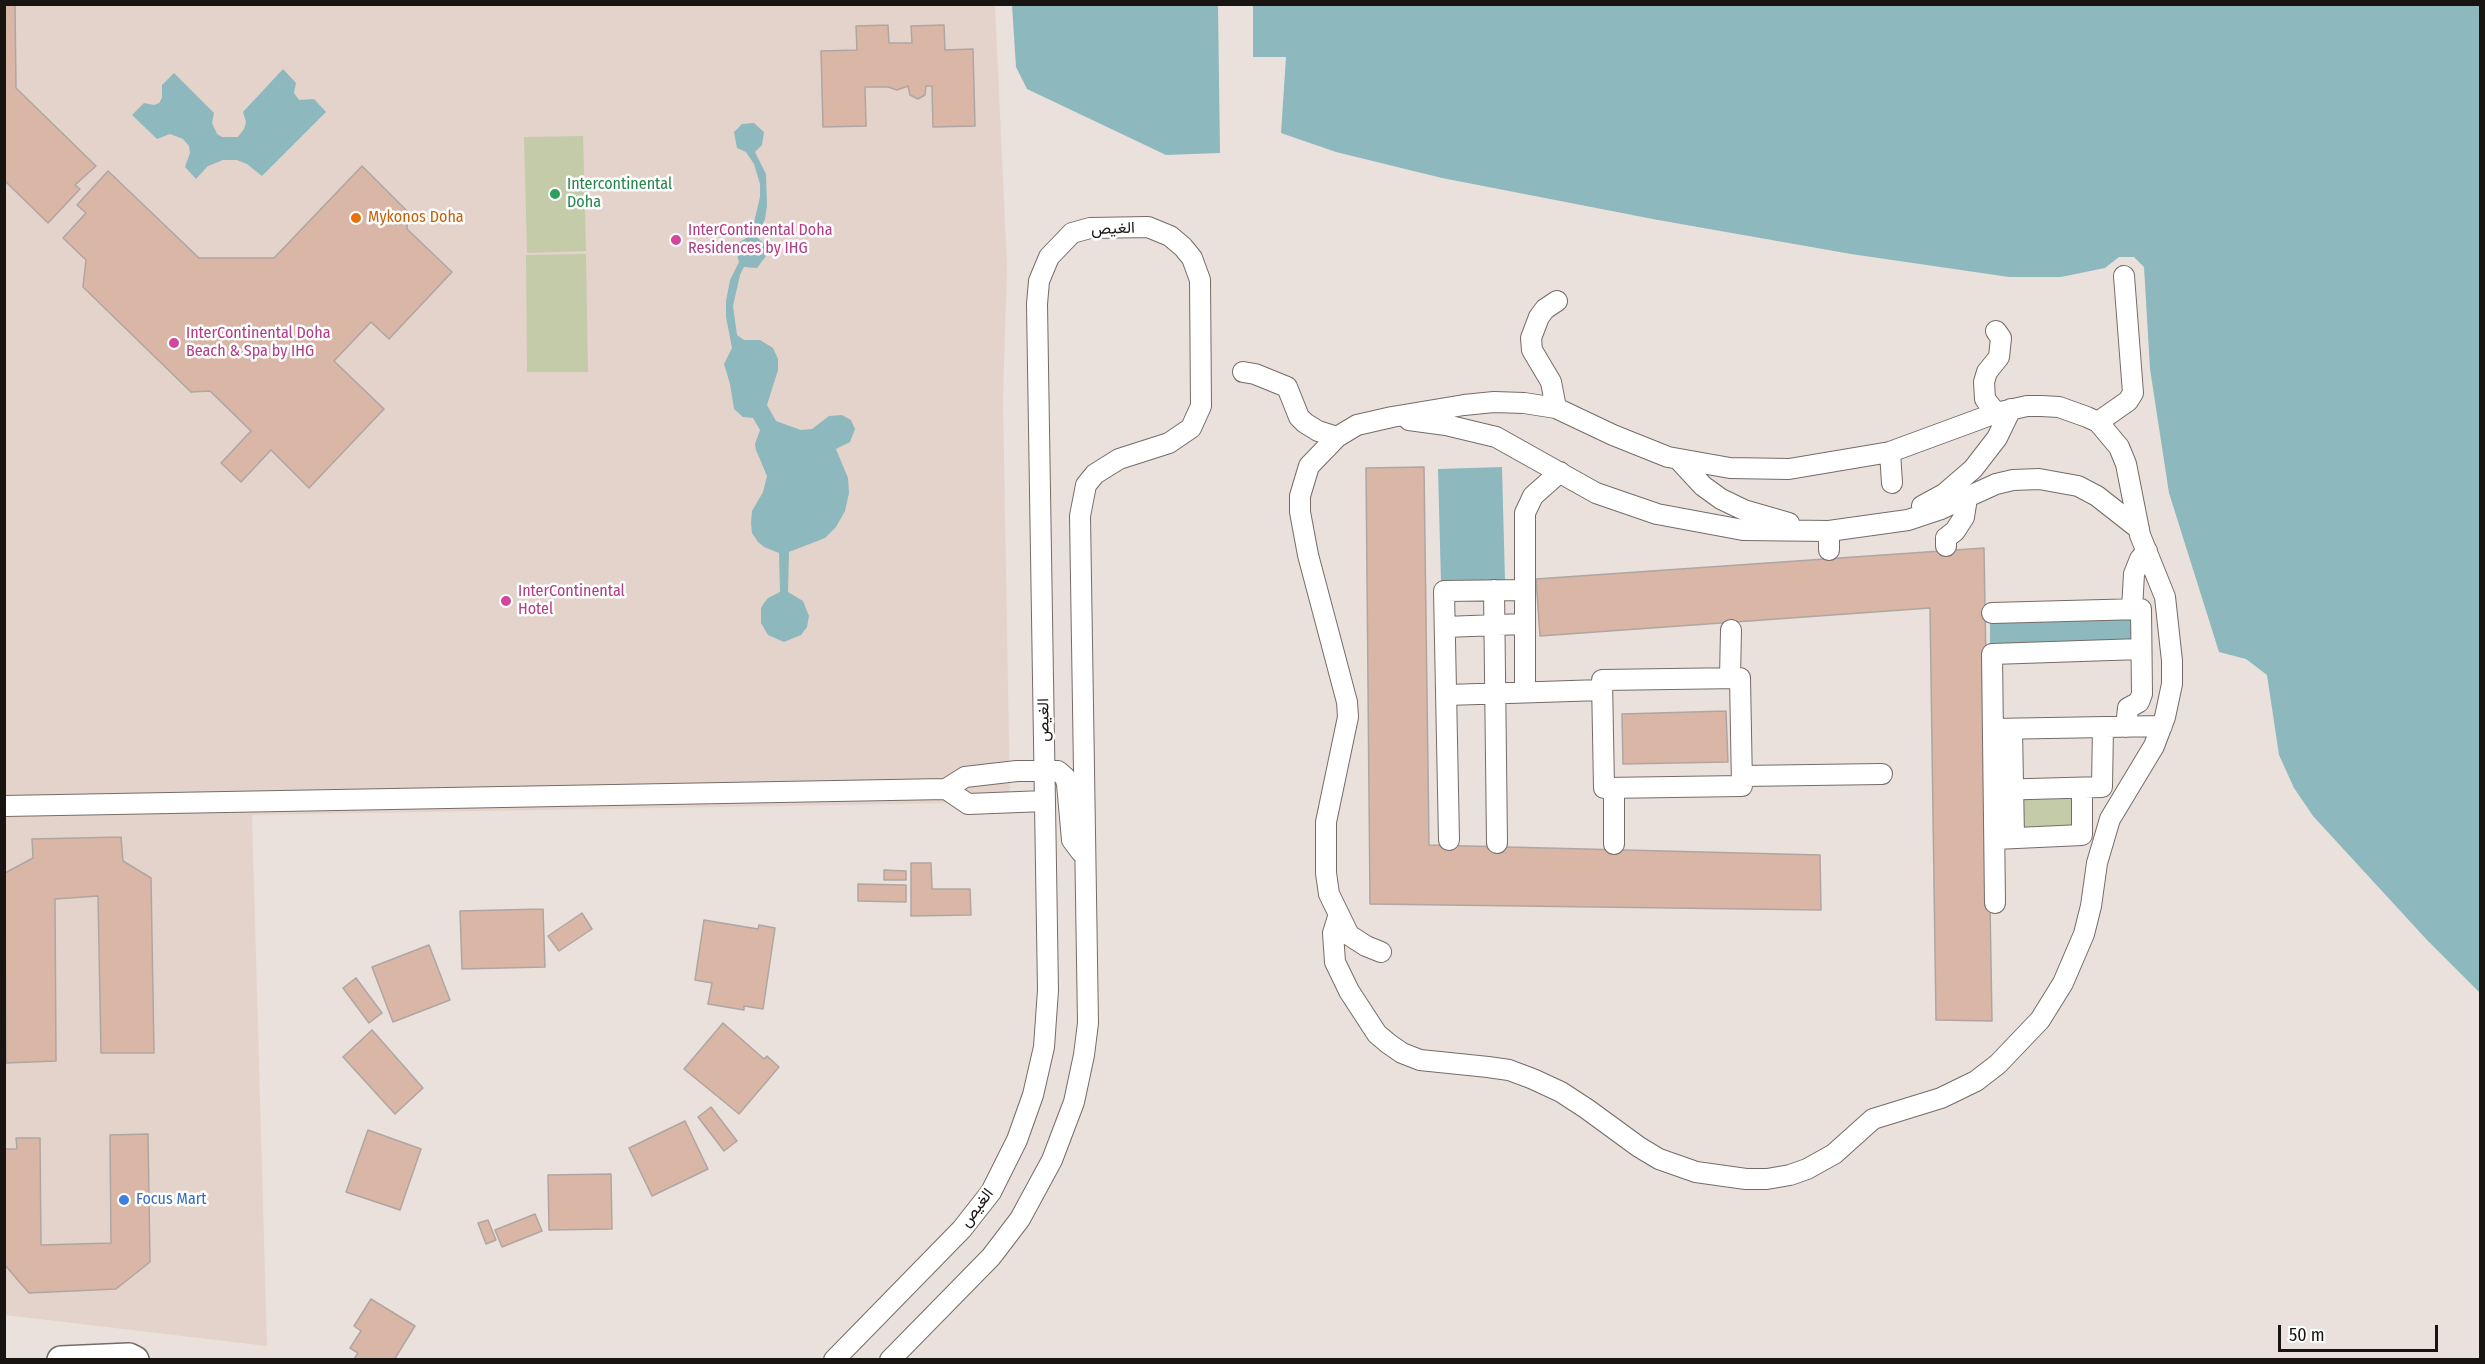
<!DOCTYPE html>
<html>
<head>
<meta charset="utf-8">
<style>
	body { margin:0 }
	#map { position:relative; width:2485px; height:1364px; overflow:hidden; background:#eae1dc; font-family:"Fira Sans Condensed",sans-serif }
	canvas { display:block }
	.frame { position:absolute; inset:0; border:6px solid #171412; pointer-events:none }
	.scale { position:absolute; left:2278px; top:1325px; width:160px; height:27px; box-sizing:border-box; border:3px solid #171412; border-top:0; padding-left:8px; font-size:18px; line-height:21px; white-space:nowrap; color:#171412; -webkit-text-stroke:4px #fff; paint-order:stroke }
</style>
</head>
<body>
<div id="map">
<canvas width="2485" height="1364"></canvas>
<div class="frame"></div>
<div class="scale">50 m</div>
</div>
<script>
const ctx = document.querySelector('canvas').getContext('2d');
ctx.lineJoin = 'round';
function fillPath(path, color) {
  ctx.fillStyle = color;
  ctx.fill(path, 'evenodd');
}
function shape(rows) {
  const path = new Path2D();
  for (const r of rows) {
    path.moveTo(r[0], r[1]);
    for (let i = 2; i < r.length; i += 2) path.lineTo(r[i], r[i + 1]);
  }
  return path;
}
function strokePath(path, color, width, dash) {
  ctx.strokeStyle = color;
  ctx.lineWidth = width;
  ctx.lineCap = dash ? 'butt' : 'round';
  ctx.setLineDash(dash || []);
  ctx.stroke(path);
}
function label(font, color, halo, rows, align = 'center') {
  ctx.font = font + ' "Fira Sans Condensed",Vazirmatn,sans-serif';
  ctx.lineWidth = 5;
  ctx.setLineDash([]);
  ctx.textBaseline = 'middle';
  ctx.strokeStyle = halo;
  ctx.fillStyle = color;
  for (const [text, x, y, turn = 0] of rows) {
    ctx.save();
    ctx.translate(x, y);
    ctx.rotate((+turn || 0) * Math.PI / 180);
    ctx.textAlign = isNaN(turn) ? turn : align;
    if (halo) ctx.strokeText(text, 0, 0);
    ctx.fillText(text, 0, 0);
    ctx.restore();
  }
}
const built = shape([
	[5,5,995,5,1007,267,1003,400,1010,802,252,815,267,1346,5,1315]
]);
const green = shape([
	[583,136,586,251,527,253,524,137],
	[586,254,588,372,527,372,526,255],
	[2079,796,2081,829,2017,832,2016,799]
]);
const water = shape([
	[1012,5,1218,5,1220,153,1166,155,1027,89,1016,67],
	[1253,5,2480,5,2480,993,2427,940,2313,816,2294,788,2279,755,2267,675,2246,659,2219,652,2169,493,2150,369,2144,267,2134,257,2119,257,2105,268,2061,277,2009,277,1851,254,1658,220,1442,178,1336,152,1281,133,1286,57,1253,57],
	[283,69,296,83,294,93,299,100,314,99,326,112,262,176,247,164,237,160,223,160,208,166,196,179,185,167,190,153,189,146,183,139,170,134,157,139,132,115,144,103,154,105,159,103,162,98,162,85,174,73,214,113,212,123,217,134,222,137,238,137,244,129,246,122,243,112],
	[754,123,764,132,762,145,755,152,766,174,767,206,765,219,757,237,764,244,766,256,757,268,744,267,740,275,733,306,737,335,744,340,760,340,773,348,778,359,778,370,767,405,776,421,801,430,812,429,829,416,842,415,851,420,855,429,850,442,836,449,848,478,849,493,845,511,836,527,825,538,789,552,788,592,803,601,809,616,807,627,801,635,784,642,768,635,761,623,761,608,764,603,768,598,780,592,779,553,764,547,758,542,752,533,751,523,752,511,763,492,767,476,756,450,755,444,760,430,753,418,743,417,734,409,730,384,724,364,732,348,726,317,726,301,730,280,739,262,736,250,740,242,751,235,760,197,760,184,754,164,746,152,737,148,734,132,742,124],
	[1502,467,1505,581,1441,583,1438,469],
	[2138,619,2138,644,1990,647,1990,623]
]);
const building = shape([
	[4,4,15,4,16,88,96,166,75,185,80,189,48,223,4,180,4,4],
	[888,25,889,43,912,43,911,26,944,25,945,50,973,49,975,126,933,127,932,86,926,86,925,95,918,99,910,95,908,86,897,90,888,87,865,87,866,126,823,127,821,51,857,50,856,26,888,25],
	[362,166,408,212,407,229,452,272,389,339,371,322,334,361,384,409,309,488,271,450,241,482,221,463,251,431,210,391,191,392,83,287,86,260,63,238,86,213,77,205,108,171,199,258,274,258,362,166],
	[1424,467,1429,845,1820,855,1821,910,1370,904,1366,468,1424,467],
	[1984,548,1992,1021,1936,1020,1930,608,1540,636,1536,579,1984,548],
	[1726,711,1728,762,1623,764,1622,714,1726,711],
	[121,837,123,861,151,878,154,1053,101,1053,98,896,55,899,56,1061,6,1063,5,873,33,858,32,839,121,837],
	[911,863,931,863,932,889,970,889,971,915,911,916,911,863],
	[884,870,906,871,906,880,884,880,884,870],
	[858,884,906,885,906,902,858,901,858,884],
	[543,909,545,967,462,969,460,911,543,909],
	[582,913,592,929,559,951,548,936,582,913],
	[704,920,758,929,759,925,775,928,763,1009,744,1006,744,1010,708,1004,712,983,695,980,704,920],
	[429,945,450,1000,393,1022,372,967,429,945],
	[356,978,382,1013,369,1023,343,988,356,978],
	[723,1023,764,1059,767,1056,779,1067,739,1114,684,1069,723,1023],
	[372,1030,423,1088,395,1114,343,1057,372,1030],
	[711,1107,737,1141,724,1151,698,1117,711,1107],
	[685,1121,708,1169,652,1196,629,1148,685,1121],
	[368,1130,421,1149,400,1210,346,1192,368,1130],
	[148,1134,150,1262,116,1289,29,1293,4,1264,4,1149,17,1149,16,1138,40,1138,41,1245,111,1243,110,1135,148,1134],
	[611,1174,612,1229,549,1230,548,1175,611,1174],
	[535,1214,542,1231,502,1247,495,1230,535,1214],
	[488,1220,496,1240,486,1244,478,1223,488,1220],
	[371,1299,415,1326,394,1360,354,1359,358,1353,350,1348,361,1331,354,1326,371,1299]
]);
const street = shape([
	[1996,331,2001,338,1999,357,1987,372,1984,382,1985,399,1996,413],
	[1243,372,1255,374,1287,387,1299,417,1305,423,1318,431,1337,437],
	[1556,408,1551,382,1532,350,1531,338,1539,317,1545,309,1557,301],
	[1409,420,1446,425,1496,437,1596,493,1657,514,1743,530,1829,531,1908,520,1941,509,1996,484,2013,480,2039,479,2078,486,2097,496,2139,529],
	[2098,422,2128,401,2133,393,2124,276],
	[1890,452,1892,483],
	[1678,459,1703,486,1721,499,1744,510,1789,523],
	[1922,506,1944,494,1973,469,1997,438,2011,409],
	[1829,531,1829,550],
	[1946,546,1946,538,1955,531,1964,517,1967,498],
	[1494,590,1497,843],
	[2132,609,2134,574,2140,559,2147,551],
	[1992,613,2141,609,2142,694,2139,702,2128,708,2126,727],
	[1445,627,1524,624],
	[1730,678,1731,630],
	[1740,678,1742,786,1604,788,1602,680,1740,678],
	[1525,692,1525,513,1533,496,1560,472],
	[1447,695,1602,690],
	[1993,729,2162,726],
	[2012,729,2014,838],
	[1742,776,1882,774],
	[946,789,965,777,1017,771,1058,771,1065,777,1067,784,1072,840,1081,852],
	[1994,790,2102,787,2103,727],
	[4,806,946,789,968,804,1045,801],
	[1995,839,2082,835,2082,788],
	[1449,840,1444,591,1523,590],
	[1614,844,1614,788],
	[1995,903,1992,654,2141,649],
	[1338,917,1333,933,1335,962,1349,991,1377,1034,1389,1044,1402,1053,1420,1060,1488,1067,1509,1070,1533,1079,1561,1092,1587,1109,1639,1147,1659,1159,1696,1172,1746,1179,1767,1179,1790,1175,1807,1169,1834,1154,1873,1119,1941,1098,1976,1081,1998,1064,2040,1020,2063,983,2084,934,2091,906,2097,863,2110,819,2154,746,2165,717,2172,684,2172,661,2165,597,2140,535,2126,464,2119,447,2098,422,2087,417,2059,407,2041,406,2027,406,1996,413,1890,452,1789,469,1730,468,1668,457,1613,435,1556,408,1524,403,1494,402,1464,405,1392,417,1357,425,1337,437,1309,466,1300,496,1300,512,1308,555,1347,702,1348,717,1326,822,1326,873,1329,894,1349,935,1366,946,1381,952],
	[834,1360,962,1229,991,1192,1017,1140,1033,1095,1044,1047,1048,990,1037,304,1039,281,1049,257,1072,233,1090,228,1148,227,1170,236,1183,247,1192,258,1200,280,1201,406,1191,428,1169,443,1119,459,1095,474,1086,485,1080,516,1088,1023,1084,1055,1074,1102,1052,1160,1020,1219,991,1257,890,1360]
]);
const secondary = shape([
	[61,1360,129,1357,135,1360]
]);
const markers = [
	[555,194,6,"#2e9e5b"],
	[356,218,6,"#e8710a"],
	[676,240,6,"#d1479c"],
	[174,343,6,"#d1479c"],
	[506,601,6,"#d1479c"],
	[124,1200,6,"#3f7fe0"]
];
const leisureNames = [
	["Intercontinental",567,185],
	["Doha",567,203]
];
const foodNames = [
	["Mykonos Doha",368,218]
];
const streetNames = [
	["الغيص",1113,229,-2],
	["الغيص",1044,720,-91],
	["الغيص",977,1208,-53]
];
const hotelNames = [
	["InterContinental Doha",688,231],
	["Residences by IHG",688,249],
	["InterContinental Doha",186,334],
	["Beach & Spa by IHG",186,352],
	["InterContinental",518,592],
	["Hotel",518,610]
];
const shopNames = [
	["Focus Mart",136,1200]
];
fillPath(built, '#e4d3ca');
fillPath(green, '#c4cba9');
fillPath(water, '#8db9be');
fillPath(building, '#d9b6a5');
strokePath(building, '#afa6a2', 1.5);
strokePath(street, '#756c68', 22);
strokePath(secondary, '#756c68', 30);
strokePath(street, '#fff', 20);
strokePath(secondary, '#fff', 27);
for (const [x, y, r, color] of markers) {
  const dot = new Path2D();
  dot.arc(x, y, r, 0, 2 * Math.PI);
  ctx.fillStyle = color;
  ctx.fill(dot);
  strokePath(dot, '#fff', 2);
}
label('16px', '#27864d', '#fff', leisureNames, 'left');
label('16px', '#c56008', '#fff', foodNames, 'left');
label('16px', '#171412', '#fff', streetNames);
label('16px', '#b23c85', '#fff', hotelNames, 'left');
label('16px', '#366cbe', '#fff', shopNames, 'left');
</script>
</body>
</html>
